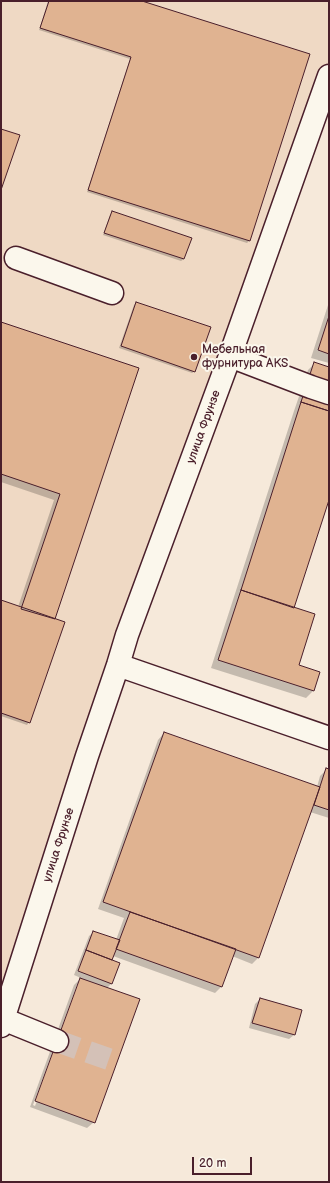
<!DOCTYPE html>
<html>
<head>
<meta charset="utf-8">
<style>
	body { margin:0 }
	#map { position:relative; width:330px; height:1183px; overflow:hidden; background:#f6e9da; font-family:"Balsamiq Sans",sans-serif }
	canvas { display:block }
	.frame { position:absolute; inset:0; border:2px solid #4a1f2b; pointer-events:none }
	.scale { position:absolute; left:192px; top:1157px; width:60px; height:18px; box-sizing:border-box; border:2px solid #4a1f2b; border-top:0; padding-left:5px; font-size:12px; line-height:14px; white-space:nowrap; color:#4a1f2b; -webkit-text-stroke:3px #fbf7ec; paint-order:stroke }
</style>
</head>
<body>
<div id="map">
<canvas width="330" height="1183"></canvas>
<div class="frame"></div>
<div class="scale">20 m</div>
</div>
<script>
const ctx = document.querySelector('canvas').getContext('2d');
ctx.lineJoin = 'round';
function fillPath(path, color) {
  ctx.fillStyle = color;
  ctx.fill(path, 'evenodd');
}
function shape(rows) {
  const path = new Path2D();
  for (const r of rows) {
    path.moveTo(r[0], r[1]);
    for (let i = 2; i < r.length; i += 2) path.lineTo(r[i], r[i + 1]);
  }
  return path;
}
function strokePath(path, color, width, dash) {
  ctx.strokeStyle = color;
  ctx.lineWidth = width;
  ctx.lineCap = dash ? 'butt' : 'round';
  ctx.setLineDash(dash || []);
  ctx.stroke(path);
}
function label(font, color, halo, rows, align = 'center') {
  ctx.font = font + ' "Balsamiq Sans",sans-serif';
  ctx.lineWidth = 4;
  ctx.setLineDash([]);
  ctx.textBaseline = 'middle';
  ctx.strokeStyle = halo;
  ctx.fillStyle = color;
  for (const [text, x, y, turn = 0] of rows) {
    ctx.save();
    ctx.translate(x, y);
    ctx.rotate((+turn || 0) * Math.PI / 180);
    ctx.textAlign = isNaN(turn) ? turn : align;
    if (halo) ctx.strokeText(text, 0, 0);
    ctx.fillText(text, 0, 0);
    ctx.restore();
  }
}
const built = shape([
	[1,1,329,1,329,76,1,1026]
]);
const shadow = shape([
	[48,1,139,1,308,55,249,241,247,243,87,192,130,59,39,30],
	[112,213,184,259,181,261,103,235,110,215],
	[329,302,329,363,311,358],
	[136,303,195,371,192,373,119,348,134,305],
	[1,323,138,369,53,620,29,722,27,725,1,716,1,601,18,607,54,500,1,482],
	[314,364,329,368,329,497,293,608,297,665,313,691,306,698,211,668,294,411,308,370],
	[164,733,317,787,320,776,327,769,329,770,329,818,310,812,259,957,252,964,232,956,222,986,215,993,113,956,111,961,112,983,107,988,94,1122,87,1128,30,1107,74,985,81,978,74,975,89,936,94,932,116,940,124,918,98,909,158,740],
	[77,985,79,985,35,1106,33,1105],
	[260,999,301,1011,294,1035,289,1039,249,1028,255,1004]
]);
const building = shape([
	[49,1,142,1,310,54,250,241,88,190,131,57,40,28,49,1],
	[1,129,20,135,1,190,1,129],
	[112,211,192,238,184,259,104,233,112,211],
	[136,302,211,327,195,372,121,346,136,302],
	[329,316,329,354,318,350,329,316],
	[1,322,139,368,55,619,21,609,60,494,1,474,1,322],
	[314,362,329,367,329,411,301,402,314,362],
	[301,402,329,411,329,500,294,608,241,590,301,402],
	[241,590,315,614,299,665,320,672,314,691,218,660,241,590],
	[1,600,65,622,30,723,1,713,1,600],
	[164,732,320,787,259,958,103,902,164,732],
	[326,768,329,769,329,810,314,805,326,768],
	[130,912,236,949,222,987,116,949,130,912],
	[93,931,120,940,112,960,86,950,93,931],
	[86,950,120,963,112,984,78,971,86,950],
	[80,978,140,999,95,1123,35,1101,80,978],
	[260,998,302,1010,295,1035,252,1023,260,998]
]);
const minorTunnel = shape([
	[57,1041,117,1062]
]);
const minor = shape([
	[16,258,112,293],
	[230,356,311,387,329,393],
	[118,665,329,738],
	[3,1019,57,1041],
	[1,1026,87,756,118,665,127,635,230,356,329,76]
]);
const markers = [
	[194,357,4,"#4a1f2b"]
];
const poiNames = [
	["Мебельная",202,350],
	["фурнитура AKS",202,364]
];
const streetNames = [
	["улица Фрунзе",204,427,-70],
	["улица Фрунзе",59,845,-72]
];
fillPath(built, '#efd9c4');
fillPath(shadow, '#0003');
fillPath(building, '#e0b391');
strokePath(building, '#4a1f2b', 1);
strokePath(minorTunnel, '#d4c1b7', 22, [22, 11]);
strokePath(minor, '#4a1f2b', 25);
strokePath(minor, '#fbf7ec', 22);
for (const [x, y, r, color] of markers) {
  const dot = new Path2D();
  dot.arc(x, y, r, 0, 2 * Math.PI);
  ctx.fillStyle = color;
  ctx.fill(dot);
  strokePath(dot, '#fbf7ec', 1.5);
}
label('12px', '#4a1f2b', '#fbf7ec', poiNames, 'left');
label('12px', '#4a1f2b', '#fbf7ec', streetNames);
</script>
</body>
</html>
